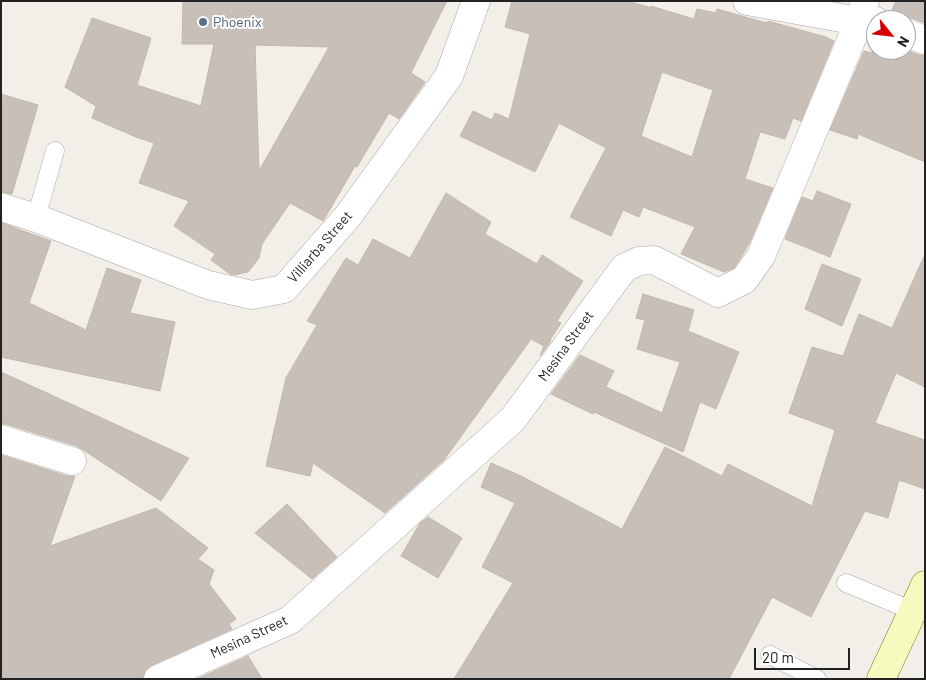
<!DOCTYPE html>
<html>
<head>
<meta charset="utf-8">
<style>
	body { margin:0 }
	#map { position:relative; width:926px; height:680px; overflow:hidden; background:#f2efe9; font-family:Barlow,sans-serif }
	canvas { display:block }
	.frame { position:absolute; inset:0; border:2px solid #222; pointer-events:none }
	.north { position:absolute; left:866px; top:10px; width:50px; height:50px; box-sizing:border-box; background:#fff; border:1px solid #a7a7a7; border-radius:50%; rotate:119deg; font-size:14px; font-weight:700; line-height:20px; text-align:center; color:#222 }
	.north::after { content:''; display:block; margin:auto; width:18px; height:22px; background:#d40000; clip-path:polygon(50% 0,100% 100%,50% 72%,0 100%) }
	.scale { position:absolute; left:754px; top:648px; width:96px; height:22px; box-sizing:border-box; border:2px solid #222; border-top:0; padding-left:6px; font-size:15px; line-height:18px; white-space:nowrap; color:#222; -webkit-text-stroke:4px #fff; paint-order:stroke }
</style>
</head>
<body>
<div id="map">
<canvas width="926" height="680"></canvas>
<div class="frame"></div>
<div class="north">N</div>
<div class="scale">20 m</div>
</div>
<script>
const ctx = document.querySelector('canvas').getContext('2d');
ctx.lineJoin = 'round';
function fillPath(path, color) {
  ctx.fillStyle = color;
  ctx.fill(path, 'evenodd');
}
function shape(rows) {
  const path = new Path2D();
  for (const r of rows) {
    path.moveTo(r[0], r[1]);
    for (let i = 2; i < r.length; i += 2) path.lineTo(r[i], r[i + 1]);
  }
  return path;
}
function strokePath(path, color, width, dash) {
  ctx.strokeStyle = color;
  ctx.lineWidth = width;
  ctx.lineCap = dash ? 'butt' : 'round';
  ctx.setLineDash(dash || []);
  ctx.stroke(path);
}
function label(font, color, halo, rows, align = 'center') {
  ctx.font = font + ' Barlow,sans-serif';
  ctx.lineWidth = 4;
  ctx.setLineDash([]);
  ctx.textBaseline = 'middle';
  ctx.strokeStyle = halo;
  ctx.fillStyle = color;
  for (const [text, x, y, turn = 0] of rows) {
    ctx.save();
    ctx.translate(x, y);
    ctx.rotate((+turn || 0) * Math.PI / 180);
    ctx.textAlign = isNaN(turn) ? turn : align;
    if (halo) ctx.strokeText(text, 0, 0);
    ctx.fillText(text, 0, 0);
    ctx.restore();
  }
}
const building = shape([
	[183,1,447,1,411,73,425,82,399,119,389,113,357,167,355,166,325,218,323,221,290,203,262,244,259,258,248,272,234,275,230,274,211,260,215,254,174,226,189,201,139,183,154,143,136,137,92,118,96,106,65,87,92,18,151,38,137,85,201,106,214,44,182,44,183,1],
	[255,45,329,47,259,171,255,45],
	[512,1,628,1,651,8,651,6,694,19,697,9,716,13,717,9,767,23,768,21,826,37,834,41,801,121,793,118,785,139,760,132,745,179,773,188,749,244,734,268,724,272,681,254,695,227,643,207,639,217,623,210,611,236,570,217,606,148,559,123,535,172,460,136,473,111,492,120,495,113,509,119,530,34,505,27,512,1],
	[662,72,713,90,692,157,641,136,662,72],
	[896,1,925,1,925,23,911,18,904,18,898,20,891,20,890,14,896,1],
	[876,43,876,50,906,50,920,55,925,55,925,162,858,134,857,139,830,130,864,51,872,53,876,43],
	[1,94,38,105,12,194,1,192,1,94],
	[817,191,851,204,830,257,785,239,802,197,813,201,817,191],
	[446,193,491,222,485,234,537,264,542,255,583,281,557,321,561,323,550,340,551,341,540,356,544,346,531,339,444,460,385,513,313,463,310,476,266,466,286,378,317,325,307,321,346,258,358,265,373,239,410,258,446,193],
	[1,223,51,241,29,303,86,330,107,268,141,280,130,313,175,322,160,391,1,357,1,223],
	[925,254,925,387,896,373,875,423,925,440,925,489,899,480,888,518,865,511,811,617,772,597,729,679,454,679,513,583,482,567,515,503,481,487,491,463,521,476,622,529,665,447,722,476,728,464,812,506,835,430,789,413,812,347,843,356,859,314,892,328,925,254],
	[822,264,861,279,842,326,805,309,822,264],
	[643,294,694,310,688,331,739,352,716,409,700,402,683,452,594,412,593,414,551,394,580,355,614,371,606,387,662,413,680,362,637,349,645,320,636,318,643,294],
	[1,372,189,458,161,501,77,446,6,424,1,424,1,372],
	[1,455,67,476,75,476,50,546,156,508,208,548,198,559,214,570,209,584,236,619,229,624,232,629,152,665,145,670,143,679,1,679,1,455],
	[287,504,337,557,312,579,255,533,287,504],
	[428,517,462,538,438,578,401,556,420,523,428,517],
	[248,656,262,679,197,679,248,656]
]);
const lane = shape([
	[36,218,55,151],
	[846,583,913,611],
	[770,655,817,679]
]);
const street = shape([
	[747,1,847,19,873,20,876,21],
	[906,33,925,40],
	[1,207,36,218,208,285,252,295,284,289,348,216,449,76,476,1],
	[1,439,72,461],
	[158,679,290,620,513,419,624,268,639,261,654,260,718,293,744,280,761,256,860,19,865,1]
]);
const secondary = shape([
	[881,679,925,585]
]);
const markers = [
	[203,22,5,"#5c6f8a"]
];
const serviceNames = [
	["Phoenix",213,22]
];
const streetNames = [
	["Villiarba Street",320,247,-49],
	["Mesina Street",566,346,-54],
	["Mesina Street",249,637,-25]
];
fillPath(building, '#c7bfb8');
strokePath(building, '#c4b6ab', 1);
strokePath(lane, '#a9a9a9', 19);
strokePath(street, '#a9a9a9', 29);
strokePath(secondary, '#707d05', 29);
strokePath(lane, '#fff', 18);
strokePath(street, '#fff', 28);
strokePath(secondary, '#f7fabf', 28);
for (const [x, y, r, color] of markers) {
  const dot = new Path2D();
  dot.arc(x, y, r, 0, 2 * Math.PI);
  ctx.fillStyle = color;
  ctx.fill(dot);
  strokePath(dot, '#fff', 2);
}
label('14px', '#4e5e75', '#fff', serviceNames, 'left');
label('14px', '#222', '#fff', streetNames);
</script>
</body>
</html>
